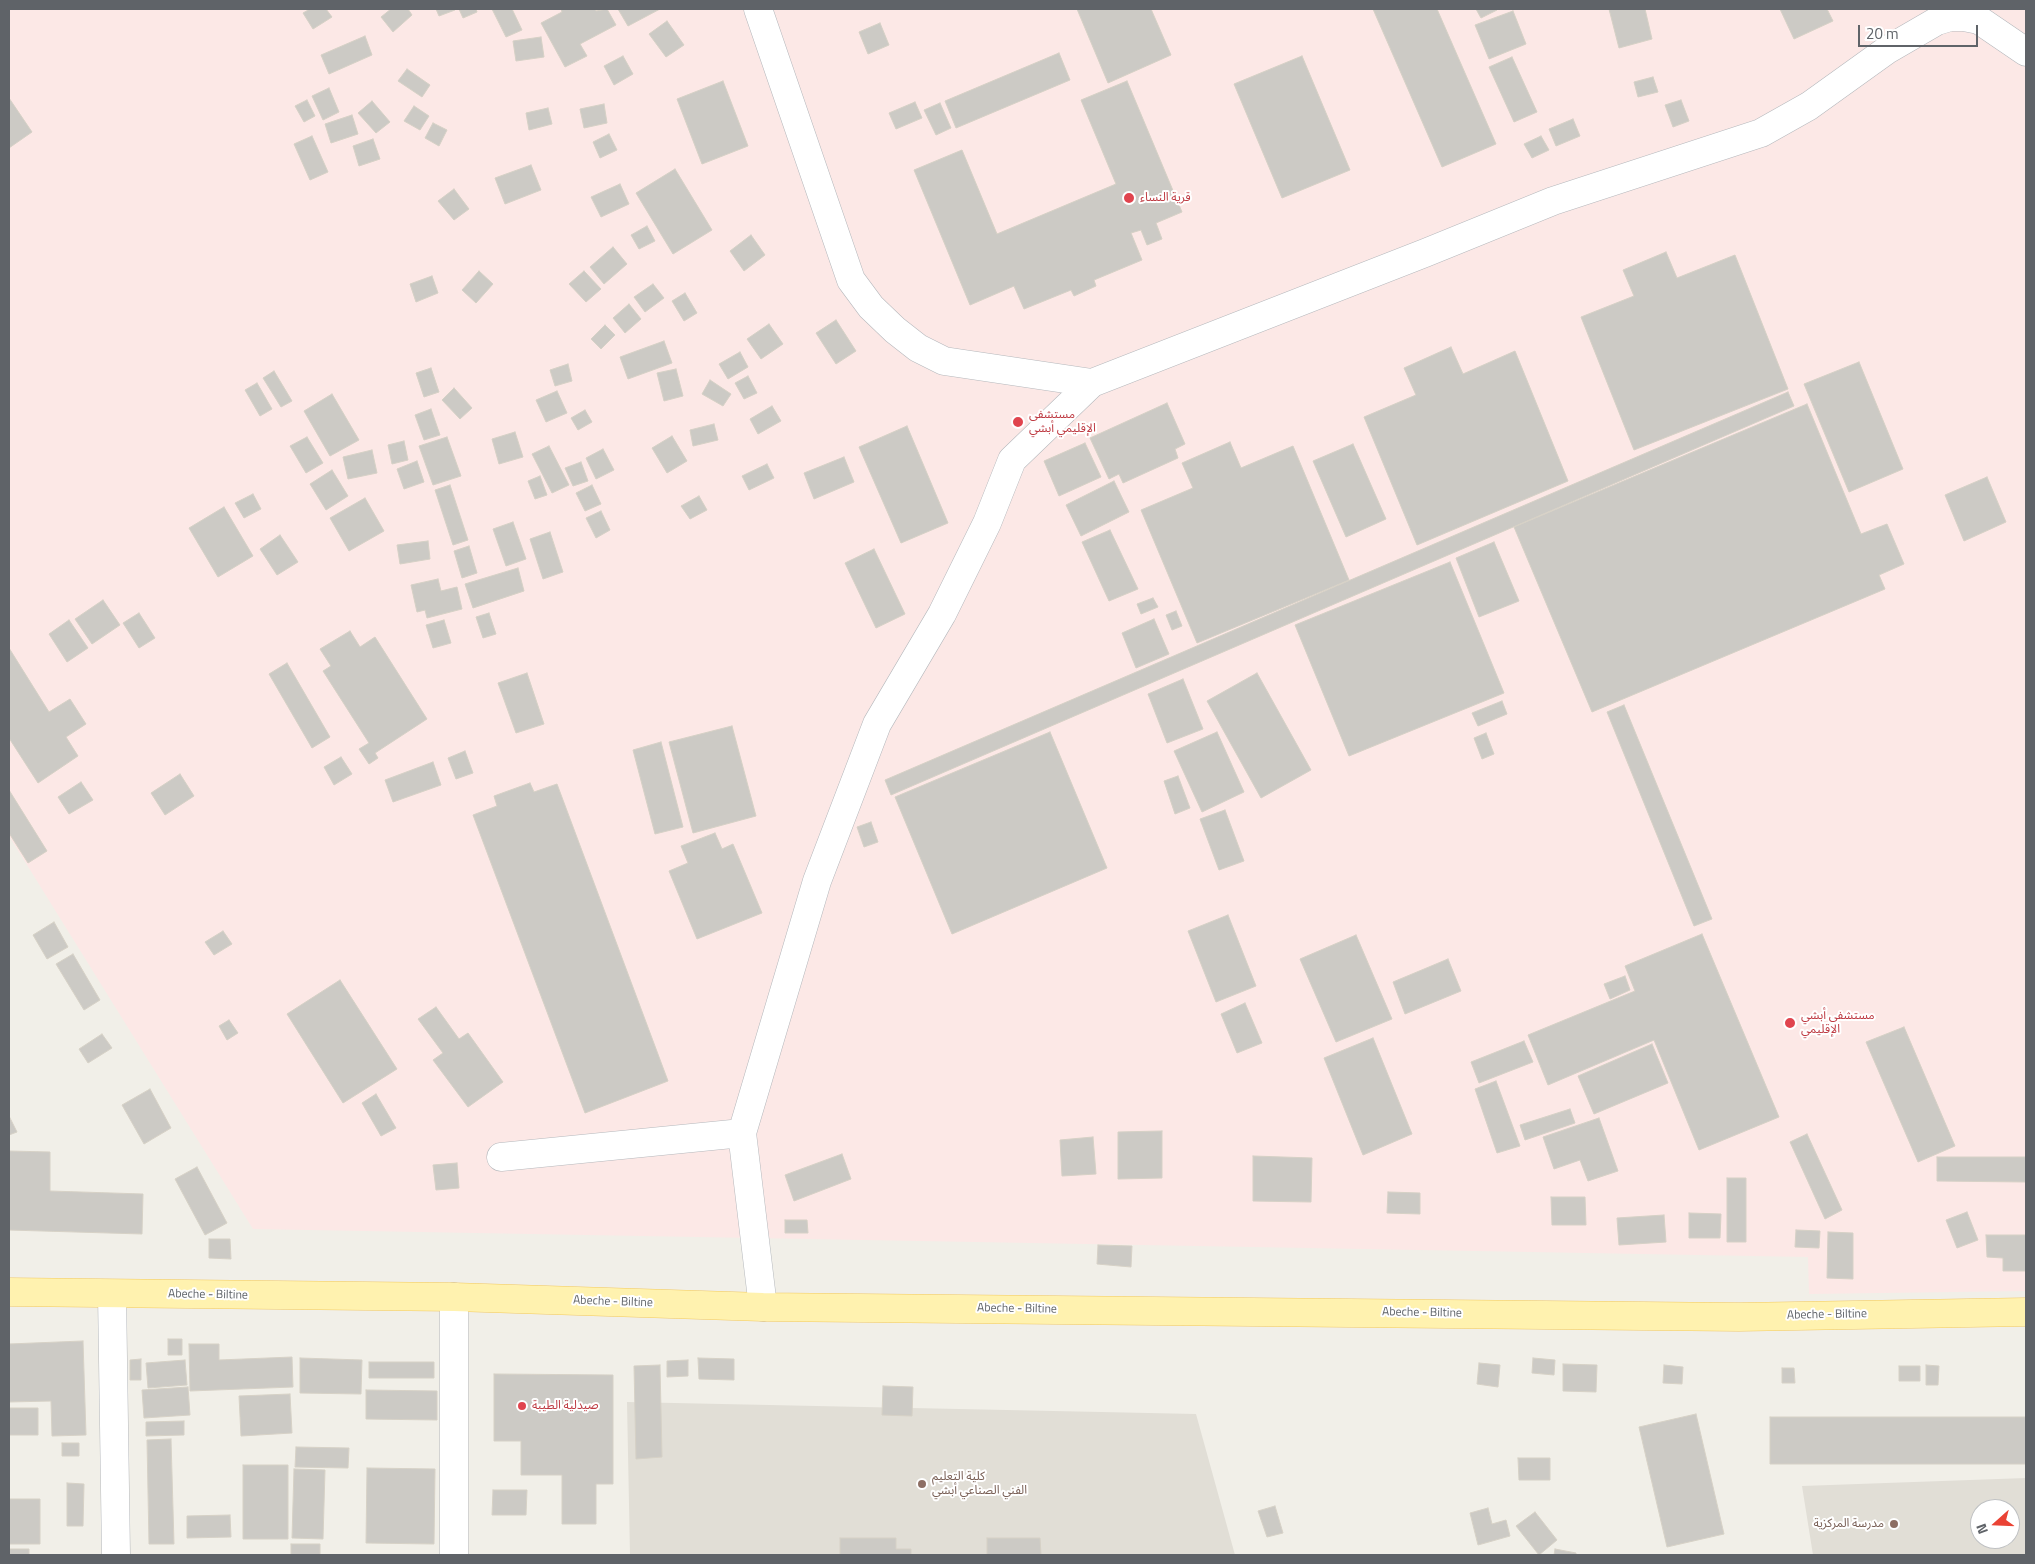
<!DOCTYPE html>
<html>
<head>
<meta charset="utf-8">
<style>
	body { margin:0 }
	#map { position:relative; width:2035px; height:1564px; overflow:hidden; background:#f1efe8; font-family:"Titillium Web",sans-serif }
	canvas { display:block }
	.frame { position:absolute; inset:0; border:10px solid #5f6368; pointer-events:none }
	.north { position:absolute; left:1970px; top:1499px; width:50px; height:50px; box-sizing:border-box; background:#fff; border:1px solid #bfc1c3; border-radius:50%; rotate:250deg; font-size:14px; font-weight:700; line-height:20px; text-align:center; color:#5f6368 }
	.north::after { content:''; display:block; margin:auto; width:18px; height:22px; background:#ea4335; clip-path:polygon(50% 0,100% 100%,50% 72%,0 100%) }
	.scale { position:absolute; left:1858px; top:25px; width:120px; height:22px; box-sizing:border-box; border:2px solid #5f6368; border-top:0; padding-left:6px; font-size:15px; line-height:18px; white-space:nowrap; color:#5f6368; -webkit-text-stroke:4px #fff; paint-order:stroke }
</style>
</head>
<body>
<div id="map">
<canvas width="2035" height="1564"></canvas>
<div class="frame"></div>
<div class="north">N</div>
<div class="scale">20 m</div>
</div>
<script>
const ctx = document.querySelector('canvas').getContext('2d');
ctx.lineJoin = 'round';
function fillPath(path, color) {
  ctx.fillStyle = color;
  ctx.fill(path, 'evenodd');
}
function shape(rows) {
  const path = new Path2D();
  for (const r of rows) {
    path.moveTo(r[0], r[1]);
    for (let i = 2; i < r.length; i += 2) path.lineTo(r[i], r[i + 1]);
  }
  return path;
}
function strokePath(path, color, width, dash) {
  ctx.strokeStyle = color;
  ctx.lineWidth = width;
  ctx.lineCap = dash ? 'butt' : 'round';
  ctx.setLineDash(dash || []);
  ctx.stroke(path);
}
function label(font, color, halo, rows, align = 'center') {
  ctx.font = font + ' "Titillium Web","Noto Sans Arabic",sans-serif';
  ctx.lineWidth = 4;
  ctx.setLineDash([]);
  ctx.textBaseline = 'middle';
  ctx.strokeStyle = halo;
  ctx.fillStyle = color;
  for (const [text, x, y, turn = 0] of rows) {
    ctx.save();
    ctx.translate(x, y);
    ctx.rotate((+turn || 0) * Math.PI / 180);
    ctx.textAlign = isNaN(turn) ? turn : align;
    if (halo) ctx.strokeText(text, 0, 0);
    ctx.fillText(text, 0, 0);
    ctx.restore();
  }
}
const education = shape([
	[627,1402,1196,1414,1235,1555,630,1555],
	[2026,1478,2026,1555,1813,1555,1802,1486],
	[1980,1509,2010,1509,2010,1539,1980,1539]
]);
const medical = shape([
	[9,9,2026,9,2026,1291,1809,1294,1808,1257,253,1229,9,836]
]);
const building = shape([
	[310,9,326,9,332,17,313,29,303,13,310,9],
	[391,9,408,9,412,15,393,32,381,17,391,9],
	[436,9,455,9,455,10,439,16,436,9],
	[459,9,476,9,477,12,463,18,459,9],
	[492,9,512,9,522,30,506,37,492,9],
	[561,9,595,9,596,11,607,9,616,25,580,44,587,56,565,67,541,23,562,12,561,9],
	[618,9,660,9,628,26,618,9],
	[1077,9,1151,9,1171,55,1108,83,1077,9],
	[1373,9,1437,9,1496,144,1442,167,1373,9],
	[1476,9,1496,9,1497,10,1481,18,1476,9],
	[1609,9,1645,9,1652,39,1619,48,1609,9],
	[1780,9,1827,9,1833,21,1794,39,1780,9],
	[1513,11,1526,44,1489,59,1475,25,1513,11],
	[667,21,684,45,666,57,649,34,667,21],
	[880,23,889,45,868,54,859,32,880,23],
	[365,36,372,55,329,74,321,55,365,36],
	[541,37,544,57,516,61,513,41,541,37],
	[1059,53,1070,80,956,128,945,101,1059,53],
	[623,56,633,74,614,85,604,66,623,56],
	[1302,56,1350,170,1282,198,1234,84,1302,56],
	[1512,57,1537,112,1514,122,1489,67,1512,57],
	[407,69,430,85,422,97,398,81,407,69],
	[1653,77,1658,92,1638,97,1634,82,1653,77],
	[723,81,748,146,702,164,677,99,723,81],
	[1127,81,1182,212,1156,223,1162,239,1147,245,1141,230,1131,233,1142,260,1094,280,1096,286,1074,296,1071,290,1024,309,1014,286,970,305,914,170,962,150,997,234,1116,184,1081,100,1127,81],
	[329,88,339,112,323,120,312,96,329,88],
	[9,98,32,132,9,148,9,98],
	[307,100,315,116,304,122,295,106,307,100],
	[1681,100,1689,121,1673,127,1665,105,1681,100],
	[372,101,390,122,376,133,358,113,372,101],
	[915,102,922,118,896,129,889,113,915,102],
	[940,103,951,128,936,135,924,110,940,103],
	[604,104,607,123,584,128,580,109,604,104],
	[414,106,429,116,420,130,404,121,414,106],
	[548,108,552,124,529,130,526,113,548,108],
	[352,115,358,134,331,143,325,124,352,115],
	[1573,119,1580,136,1556,146,1549,129,1573,119],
	[433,123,447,130,439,146,425,138,433,123],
	[609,134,617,150,600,158,593,142,609,134],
	[312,136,328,172,310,180,294,144,312,136],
	[1541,136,1549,150,1532,158,1524,144,1541,136],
	[373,139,380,159,359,166,353,146,373,139],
	[531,165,541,190,505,204,495,178,531,165],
	[675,169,712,230,673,254,636,193,675,169],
	[620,184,629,204,601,217,591,197,620,184],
	[454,189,469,209,454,220,438,201,454,189],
	[647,226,655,241,639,249,631,235,647,226],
	[751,235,765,255,744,271,730,251,751,235],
	[613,247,627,264,604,284,590,267,613,247],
	[1666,252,1677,278,1735,255,1788,389,1634,450,1581,317,1634,296,1623,270,1666,252],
	[479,271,493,284,476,303,462,290,479,271],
	[584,271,601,289,586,302,569,284,584,271],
	[432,276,438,293,416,302,410,284,432,276],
	[653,284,664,298,645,312,634,297,653,284],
	[685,293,697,313,684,321,672,301,685,293],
	[629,304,641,319,625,333,613,318,629,304],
	[836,320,856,351,836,364,816,333,836,320],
	[769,324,783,344,761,359,747,339,769,324],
	[605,325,615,335,601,349,591,339,605,325],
	[664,341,672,363,628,379,620,357,664,341],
	[1451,347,1463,374,1515,351,1568,481,1417,545,1364,417,1416,395,1404,368,1451,347],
	[740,352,748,367,728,379,719,364,740,352],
	[1859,362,1903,469,1849,492,1804,384,1859,362],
	[568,364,572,381,555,386,550,370,568,364],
	[431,368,439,392,424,397,416,373,431,368],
	[676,369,683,396,664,401,657,373,676,369],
	[274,371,292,401,281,407,263,378,274,371],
	[748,376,757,393,744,399,735,383,748,376],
	[710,380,731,394,723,406,702,394,710,380],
	[257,383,272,409,260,416,245,390,257,383],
	[454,388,472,408,460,419,442,400,454,388],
	[557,391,567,413,546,422,536,400,557,391],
	[1788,392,1794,406,891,795,885,780,1788,392],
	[332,394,359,440,330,456,304,411,332,394],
	[1167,403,1185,444,1175,449,1178,458,1123,483,1119,474,1109,479,1090,438,1167,403],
	[1807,404,1861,534,1887,524,1904,564,1879,575,1885,589,1592,712,1514,527,1807,404],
	[772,406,781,421,758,434,750,419,772,406],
	[431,409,440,435,424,440,415,415,431,409],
	[585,410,592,422,578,430,571,418,585,410],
	[714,424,718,440,693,446,690,430,714,424],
	[907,426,948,523,901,543,859,447,907,426],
	[515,432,523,457,499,464,492,439,515,432],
	[672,436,687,461,667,473,652,448,672,436],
	[307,437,323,463,306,473,290,446,307,437],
	[447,437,461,476,433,485,419,446,447,437],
	[404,441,408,460,392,464,388,445,404,441],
	[1230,442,1241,468,1293,446,1349,580,1197,643,1141,510,1193,488,1182,463,1230,442],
	[1085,443,1101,477,1059,496,1044,461,1085,443],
	[1353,444,1386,519,1346,537,1313,461,1353,444],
	[549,446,569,485,552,493,532,454,549,446],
	[603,449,614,470,596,479,586,458,603,449],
	[372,450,377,473,348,479,343,457,372,450],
	[844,457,854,482,814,499,804,473,844,457],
	[417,461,424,482,404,489,397,469,417,461],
	[581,462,588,481,573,486,565,468,581,462],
	[767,464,774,478,749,490,742,476,767,464],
	[332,470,348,496,326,510,310,484,332,470],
	[540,476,547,495,535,499,528,481,540,476],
	[1987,477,2006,522,1964,541,1945,495,1987,477],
	[1114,481,1129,512,1081,536,1066,505,1114,481],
	[450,485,468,540,453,545,435,490,450,485],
	[592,485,601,504,585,511,576,493,592,485],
	[253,494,261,509,244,518,235,503,253,494],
	[699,496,707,510,690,519,681,506,699,496],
	[365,498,384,531,349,551,330,518,365,498],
	[224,507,253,556,218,577,189,528,224,507],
	[601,511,610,530,596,538,586,518,601,511],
	[513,522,526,559,506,566,493,529,513,522],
	[1110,530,1138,589,1109,601,1082,542,1110,530],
	[550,532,563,572,543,579,530,539,550,532],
	[280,535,298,562,277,575,260,549,280,535],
	[428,541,430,559,400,564,397,545,428,541],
	[1494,542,1519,601,1479,617,1456,558,1494,542],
	[469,546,477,573,462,578,454,551,469,546],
	[874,549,905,614,876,628,845,563,874,549],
	[1450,562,1504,693,1349,756,1295,625,1450,562],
	[518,568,524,591,473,608,465,584,518,568],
	[438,579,441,591,457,587,462,609,427,618,425,610,417,612,411,585,438,579],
	[1153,598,1158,607,1141,614,1137,604,1153,598],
	[103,600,120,625,92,644,75,619,103,600],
	[1176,611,1182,626,1172,630,1166,615,1176,611],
	[139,613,155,638,139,648,123,623,139,613],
	[489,613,496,634,483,638,476,617,489,613],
	[1154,619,1169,654,1136,668,1122,633,1154,619],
	[69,620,88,648,67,662,49,634,69,620],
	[444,620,451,643,433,648,426,625,444,620],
	[350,631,360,647,375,637,427,719,375,753,378,758,369,764,359,749,369,743,323,671,331,666,320,649,350,631],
	[9,648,49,712,70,699,86,724,66,737,78,756,38,783,9,738,9,648],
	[287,663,330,737,312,748,269,674,287,663],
	[527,673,544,724,516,733,498,683,527,673],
	[1257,673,1311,770,1261,798,1207,701,1257,673],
	[1183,679,1203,729,1167,743,1148,694,1183,679],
	[1502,701,1507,714,1478,726,1472,713,1502,701],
	[1624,705,1712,919,1694,926,1607,712,1624,705],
	[732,726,756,816,693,833,669,742,732,726],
	[1050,732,1107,868,952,934,895,797,1050,732],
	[1217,732,1244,792,1202,812,1174,751,1217,732],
	[1486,733,1494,754,1482,759,1474,738,1486,733],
	[661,742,683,827,655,834,633,750,661,742],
	[465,751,473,773,456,779,448,758,465,751],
	[341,757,352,774,334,785,324,767,341,757],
	[433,762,441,785,393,802,385,780,433,762],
	[180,774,194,796,165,815,151,793,180,774],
	[1178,776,1190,808,1175,814,1164,781,1178,776],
	[81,782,93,800,69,814,58,797,81,782],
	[530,783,534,792,557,784,668,1081,585,1113,473,815,497,806,494,796,530,783],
	[9,790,47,851,28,863,9,833,9,790],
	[1225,810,1244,861,1219,870,1200,819,1225,810],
	[871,822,878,842,864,847,857,827,871,822],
	[715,833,722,849,733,844,762,913,697,939,669,871,688,863,681,846,715,833],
	[1228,915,1256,986,1216,1002,1188,931,1228,915],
	[54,922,68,947,47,959,33,935,54,922],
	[223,931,232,944,214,955,205,942,223,931],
	[1702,934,1779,1117,1699,1150,1654,1040,1548,1085,1528,1035,1635,991,1625,966,1702,934],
	[1356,935,1392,1019,1336,1042,1300,959,1356,935],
	[73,954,100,1000,84,1010,56,964,73,954],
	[1448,959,1461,991,1405,1014,1393,982,1448,959],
	[1625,976,1630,990,1610,999,1604,984,1625,976],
	[340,980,397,1069,343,1103,287,1014,340,980],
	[1245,1003,1262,1043,1237,1053,1221,1014,1245,1003],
	[436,1007,459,1039,468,1033,503,1082,468,1107,433,1060,443,1053,418,1019,436,1007],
	[229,1020,238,1033,227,1040,219,1026,229,1020],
	[1904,1027,1955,1146,1918,1162,1866,1042,1904,1027],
	[102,1034,112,1048,88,1063,79,1049,102,1034],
	[1373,1038,1412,1134,1363,1155,1324,1058,1373,1038],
	[1524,1041,1533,1062,1479,1083,1471,1062,1524,1041],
	[1652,1044,1668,1083,1594,1114,1578,1076,1652,1044],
	[1496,1081,1520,1146,1497,1153,1475,1089,1496,1081],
	[150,1089,171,1128,144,1144,122,1105,150,1089],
	[376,1094,396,1128,381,1136,362,1103,376,1094],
	[1570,1109,1575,1123,1525,1140,1520,1125,1570,1109],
	[9,1116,17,1132,9,1135,9,1116],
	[1599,1118,1618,1171,1588,1181,1580,1160,1554,1169,1543,1137,1599,1118],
	[1162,1131,1162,1178,1118,1179,1118,1132,1162,1131],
	[1807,1134,1842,1210,1825,1219,1790,1142,1807,1134],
	[1093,1137,1096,1174,1062,1176,1060,1140,1093,1137],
	[9,1151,50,1152,50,1191,143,1194,142,1234,9,1230,9,1151],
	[842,1154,851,1179,794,1201,785,1175,842,1154],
	[1253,1156,1312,1158,1311,1202,1253,1201,1253,1156],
	[1937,1157,2026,1157,2026,1182,1937,1181,1937,1157],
	[457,1163,459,1188,436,1190,433,1165,457,1163],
	[197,1167,227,1223,205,1235,175,1179,197,1167],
	[1727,1178,1746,1178,1746,1242,1727,1242,1727,1178],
	[1388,1192,1420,1193,1420,1214,1387,1213,1388,1192],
	[1551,1197,1585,1197,1586,1225,1552,1225,1551,1197],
	[1967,1212,1978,1240,1957,1248,1946,1220,1967,1212],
	[1689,1213,1721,1214,1720,1238,1689,1238,1689,1213],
	[1664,1215,1666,1242,1619,1245,1617,1218,1664,1215],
	[785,1220,807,1220,808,1233,785,1233,785,1220],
	[1796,1230,1820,1231,1819,1248,1795,1247,1796,1230],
	[1828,1232,1853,1233,1853,1279,1827,1278,1828,1232],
	[1986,1235,2026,1235,2026,1271,2003,1271,2003,1258,1987,1257,1986,1235],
	[209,1239,230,1239,231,1259,209,1258,209,1239],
	[1098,1245,1132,1246,1131,1267,1097,1264,1098,1245],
	[168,1339,182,1339,182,1355,168,1355,168,1339],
	[83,1341,86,1435,52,1436,51,1401,9,1402,9,1344,83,1341],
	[189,1344,219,1344,219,1360,292,1357,293,1387,190,1391,189,1344],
	[300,1358,362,1360,361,1394,300,1393,300,1358],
	[698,1358,734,1359,734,1380,699,1379,698,1358],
	[1533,1358,1555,1360,1554,1375,1532,1373,1533,1358],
	[141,1359,141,1380,130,1380,130,1360,141,1359],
	[185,1360,187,1385,148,1388,146,1363,185,1360],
	[688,1360,688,1376,667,1377,667,1361,688,1360],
	[369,1362,434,1362,434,1378,369,1378,369,1362],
	[1479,1363,1500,1365,1498,1387,1477,1384,1479,1363],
	[1563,1364,1597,1365,1596,1392,1563,1391,1563,1364],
	[660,1365,662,1457,636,1459,634,1366,660,1365],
	[1664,1365,1683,1367,1682,1384,1663,1383,1664,1365],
	[1926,1365,1939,1366,1938,1385,1926,1385,1926,1365],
	[1899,1366,1920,1366,1920,1381,1899,1381,1899,1366],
	[1782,1368,1794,1368,1795,1383,1782,1383,1782,1368],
	[494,1374,613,1375,613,1484,596,1484,596,1524,562,1524,562,1475,521,1475,521,1441,494,1441,494,1374],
	[883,1386,913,1387,912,1416,882,1415,883,1386],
	[188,1387,190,1415,144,1418,142,1390,188,1387],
	[366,1390,437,1391,437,1420,366,1419,366,1390],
	[290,1394,292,1433,241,1436,239,1396,290,1394],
	[9,1408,38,1408,38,1435,9,1435,9,1408],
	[1696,1414,1724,1534,1667,1547,1639,1427,1696,1414],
	[1770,1417,2026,1417,2026,1464,1770,1464,1770,1417],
	[184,1421,184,1435,146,1436,146,1422,184,1421],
	[171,1439,174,1544,149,1544,147,1440,171,1439],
	[62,1443,79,1443,79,1456,62,1456,62,1443],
	[296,1447,349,1448,348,1468,295,1467,296,1447],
	[1518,1458,1550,1458,1550,1480,1519,1480,1518,1458],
	[243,1465,288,1465,288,1539,243,1539,243,1465],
	[367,1468,435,1469,434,1544,366,1543,367,1468],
	[294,1469,325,1470,323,1539,292,1538,294,1469],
	[67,1483,84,1484,83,1526,67,1526,67,1483],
	[493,1490,527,1490,526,1515,492,1515,493,1490],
	[9,1499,40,1499,40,1544,9,1544,9,1499],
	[1275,1506,1283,1533,1267,1537,1258,1511,1275,1506],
	[1488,1508,1492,1524,1506,1520,1510,1536,1478,1545,1470,1513,1488,1508],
	[1535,1512,1557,1540,1539,1555,1516,1526,1535,1512],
	[230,1515,231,1537,187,1538,187,1516,230,1515],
	[840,1538,896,1538,896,1549,911,1549,911,1555,840,1555,840,1538],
	[987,1538,1040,1538,1041,1555,987,1555,987,1538],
	[291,1544,320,1544,320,1555,291,1555,291,1544],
	[9,1549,29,1549,29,1555,9,1555,9,1549],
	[1555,1549,1576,1553,1576,1555,1554,1555,1555,1549]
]);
const minor = shape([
	[758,9,851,280,871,307,895,330,918,348,944,361,1092,383],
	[742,1133,817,881,877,724,942,614,987,523,1012,460,1092,383,1425,253,1553,201,1761,133,1809,106,1887,50,1937,21,1950,17,1964,17,1979,20,2026,52],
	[501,1157,742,1133,763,1307],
	[112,1294,116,1555],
	[454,1297,454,1555]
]);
const major = shape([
	[9,1292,454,1297,763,1307,1739,1317,2026,1312]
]);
const markers = [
	[1129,198,6,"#e0444e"],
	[1018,422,6,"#e0444e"],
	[1790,1023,6,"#e0444e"],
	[522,1406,5,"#e0444e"],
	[922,1484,5,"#8d6e63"],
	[1894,1524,5,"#8d6e63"]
];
const healthNames = [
	["قرية النساء",1140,198],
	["مستشفى",1029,415],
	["الإقليمي أبشي",1029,429],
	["مستشفى أبشي",1801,1016],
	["الإقليمي",1801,1030],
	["صيدلية الطيبة",532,1406]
];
const streetNames = [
	["Abeche - Biltine",208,1295,1],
	["Abeche - Biltine",613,1302,2],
	["Abeche - Biltine",1017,1309,1],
	["Abeche - Biltine",1422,1313,1],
	["Abeche - Biltine",1827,1315,-1]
];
const educationNames = [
	["كلية التعليم",932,1477],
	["الفني الصناعي أبشي",932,1491],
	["مدرسة المركزية",1884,1524,"right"]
];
fillPath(education, '#e1ded6');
fillPath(medical, '#fce8e6');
fillPath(building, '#cccac5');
strokePath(building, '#d6d1c6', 1);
strokePath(minor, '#b5b8bc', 29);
strokePath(major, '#f2c960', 29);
strokePath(minor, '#fff', 28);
strokePath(major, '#fff2af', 28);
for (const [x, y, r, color] of markers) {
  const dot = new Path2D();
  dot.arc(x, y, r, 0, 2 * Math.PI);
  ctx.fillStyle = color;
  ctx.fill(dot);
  strokePath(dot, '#fff', 2);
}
label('12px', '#be3a42', '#fff', healthNames, 'left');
label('12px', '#5f6368', '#fff', streetNames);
label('12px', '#785e54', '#fff', educationNames, 'left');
</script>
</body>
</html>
